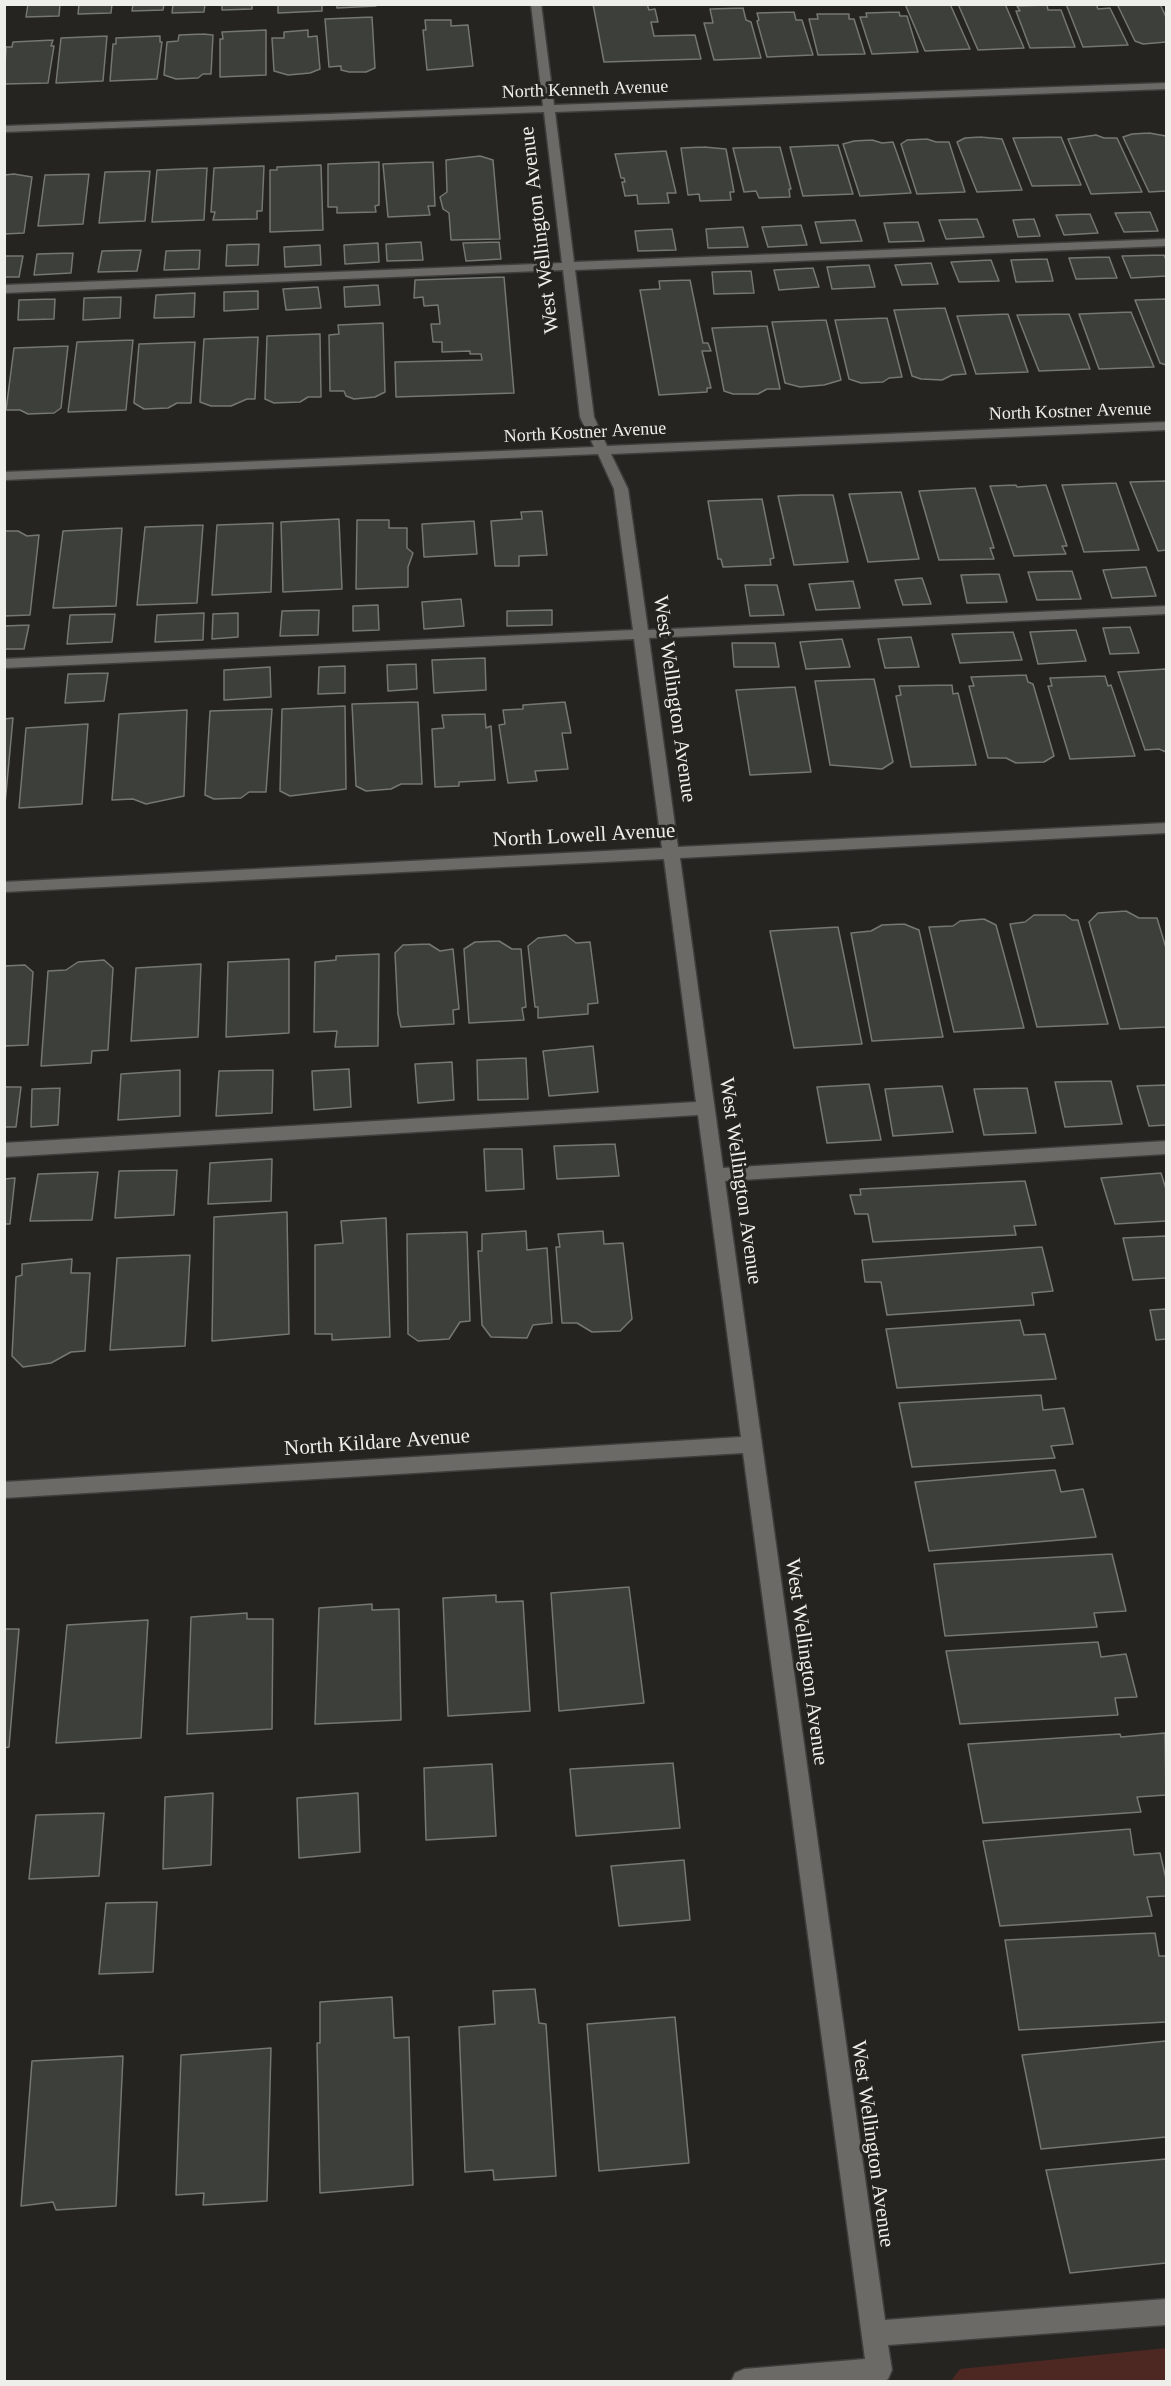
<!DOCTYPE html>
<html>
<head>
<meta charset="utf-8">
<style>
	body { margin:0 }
	#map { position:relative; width:1171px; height:2386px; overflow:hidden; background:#252420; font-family:"Times New Roman",serif }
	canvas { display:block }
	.frame { position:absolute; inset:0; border:6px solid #eeeeeb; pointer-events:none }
</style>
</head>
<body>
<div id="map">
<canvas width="1171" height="2386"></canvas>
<div class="frame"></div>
</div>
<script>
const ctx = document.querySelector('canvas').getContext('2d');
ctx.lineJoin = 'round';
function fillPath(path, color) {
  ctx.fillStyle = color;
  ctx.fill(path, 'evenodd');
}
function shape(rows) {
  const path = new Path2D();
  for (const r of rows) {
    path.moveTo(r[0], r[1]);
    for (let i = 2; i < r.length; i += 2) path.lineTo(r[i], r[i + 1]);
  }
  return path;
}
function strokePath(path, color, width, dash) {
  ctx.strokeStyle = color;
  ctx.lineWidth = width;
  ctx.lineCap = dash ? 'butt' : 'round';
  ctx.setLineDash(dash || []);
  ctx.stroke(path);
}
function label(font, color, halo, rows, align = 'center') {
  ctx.font = font + ' "Times New Roman",serif';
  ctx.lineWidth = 6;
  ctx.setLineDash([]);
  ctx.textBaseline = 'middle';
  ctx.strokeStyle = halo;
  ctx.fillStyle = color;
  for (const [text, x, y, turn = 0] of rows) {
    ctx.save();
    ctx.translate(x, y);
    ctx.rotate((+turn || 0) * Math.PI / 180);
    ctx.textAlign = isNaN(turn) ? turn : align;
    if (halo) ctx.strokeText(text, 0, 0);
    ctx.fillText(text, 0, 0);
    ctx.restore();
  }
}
const green = shape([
	[1166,2348,1166,2381,951,2381,960,2369]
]);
const building = shape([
	[28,4,60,4,59,16,26,17,28,4],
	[79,4,112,4,111,13,78,14,79,4],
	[133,4,164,4,163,10,132,11,133,4],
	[173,4,205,4,204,12,172,13,173,4],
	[222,4,252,4,252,9,222,10,222,4],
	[278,4,322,4,322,11,278,13,278,4],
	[337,4,376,4,376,6,337,8,337,4],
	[593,4,647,4,649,10,655,9,658,22,651,22,654,36,695,35,701,59,604,62,593,4],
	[905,4,950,4,970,49,925,51,905,4],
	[958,4,1005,4,1024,48,978,50,958,4],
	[1066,4,1096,4,1098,9,1110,8,1128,45,1083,47,1066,4],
	[1117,4,1160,4,1166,17,1166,42,1143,44,1135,41,1117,4],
	[1047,5,1048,10,1061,10,1075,47,1030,48,1016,11,1020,11,1017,6,1047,5],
	[743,8,746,20,751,22,761,58,714,60,704,23,713,23,710,9,743,8],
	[794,12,796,20,802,20,813,55,767,57,757,21,759,20,757,13,794,12],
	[899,12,900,16,907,16,918,52,872,54,860,17,867,17,866,13,899,12],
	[817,14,849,14,849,19,854,19,865,54,818,55,809,19,818,19,817,14],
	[372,17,375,68,366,72,349,72,341,70,341,66,329,67,325,19,372,17],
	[425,20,451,20,451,26,468,25,473,66,427,70,423,30,426,30,425,20],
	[266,30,266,75,220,77,220,39,223,39,222,32,266,30],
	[308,30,308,37,317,36,320,69,310,73,288,75,274,71,272,38,284,38,284,32,308,30],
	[203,34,213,35,211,74,203,74,198,78,176,79,164,75,167,42,178,41,179,35,203,34],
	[107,36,103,81,56,83,61,38,107,36],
	[160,36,160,42,162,42,157,79,110,81,113,44,116,44,116,38,160,36],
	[53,40,51,46,54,46,48,83,4,84,6,47,12,47,13,42,53,40],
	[1149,133,1166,136,1166,191,1149,192,1123,137,1132,134,1149,133],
	[1096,135,1104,138,1117,138,1142,192,1091,194,1068,139,1096,135],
	[980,137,1002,139,1022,190,977,192,957,142,965,138,980,137],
	[1061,137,1081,185,1032,186,1013,138,1061,137],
	[927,139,936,142,949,142,965,192,917,194,901,144,907,140,927,139],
	[872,140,882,143,893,142,911,193,860,196,843,144,854,141,872,140],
	[838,145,853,194,803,196,790,147,838,145],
	[704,147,726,149,734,192,730,192,731,200,700,201,699,194,688,195,681,148,704,147],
	[780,147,791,189,789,189,790,197,759,198,756,191,744,192,733,148,780,147],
	[666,151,676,193,667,193,669,203,638,204,637,195,625,196,622,182,625,182,624,178,621,178,615,154,666,151],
	[480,156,493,160,500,239,451,240,449,213,443,209,440,197,447,192,446,160,480,156],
	[379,162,379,205,375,206,376,212,337,213,337,207,328,207,328,164,379,162],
	[433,162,435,206,428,206,430,215,388,217,383,164,433,162],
	[321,165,323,230,270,232,270,170,277,170,277,167,321,165],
	[264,166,262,211,257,211,257,219,213,220,215,212,211,212,214,168,264,166],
	[207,168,204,220,152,222,157,170,207,168],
	[150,171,145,221,99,223,105,172,150,171],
	[14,174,32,177,24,233,4,234,4,175,14,174],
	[89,174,83,224,38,226,45,175,89,174],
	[1150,212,1158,231,1124,232,1115,213,1150,212],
	[1090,214,1098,233,1064,235,1056,215,1090,214],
	[977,219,984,237,946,239,939,220,977,219],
	[1034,219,1040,236,1018,237,1013,220,1034,219],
	[855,220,862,241,821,243,815,222,855,220],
	[918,222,924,241,889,242,884,223,918,222],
	[801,225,807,245,768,247,762,227,801,225],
	[743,227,748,247,708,248,706,229,743,227],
	[672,229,676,250,638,251,635,231,672,229],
	[421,242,423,260,387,261,386,244,421,242],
	[499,242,501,259,466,261,463,243,499,242],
	[378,243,379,262,345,264,344,245,378,243],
	[259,244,258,265,226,266,227,245,259,244],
	[320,245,321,265,285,267,284,247,320,245],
	[141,250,137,271,98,272,102,251,141,250],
	[200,250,199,269,164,270,166,251,200,250],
	[73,253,71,273,34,275,37,254,73,253],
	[1164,255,1166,260,1166,276,1131,278,1122,256,1164,255],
	[4,256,23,256,19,277,4,277,4,256],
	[1109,257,1117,278,1076,279,1069,258,1109,257],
	[1047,259,1053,281,1016,282,1011,260,1047,259],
	[991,260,999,281,959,282,951,262,991,260],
	[931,263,938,284,902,285,895,265,931,263],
	[869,265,875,287,832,289,827,267,869,265],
	[813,268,819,287,779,290,774,270,813,268],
	[751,271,754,293,714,294,712,272,751,271],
	[504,277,514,393,396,397,395,362,482,360,481,354,470,354,470,351,442,352,442,342,433,342,431,324,440,324,438,305,424,306,423,297,414,298,415,280,504,277],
	[690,280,703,343,708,343,711,351,702,351,711,388,707,388,707,392,659,395,640,290,660,289,659,281,690,280],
	[378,285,380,305,345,307,344,287,378,285],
	[318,287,321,308,286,310,283,289,318,287],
	[258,291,258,309,224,311,224,292,258,291],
	[195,293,194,317,154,318,156,295,195,293],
	[121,297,120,318,83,320,84,298,121,297],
	[55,299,54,319,18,320,19,300,55,299],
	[1166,299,1166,365,1160,363,1135,300,1166,299],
	[945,308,966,374,952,375,942,380,921,379,912,376,894,310,945,308],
	[1131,312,1154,367,1099,369,1079,314,1131,312],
	[1008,314,1028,372,976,374,957,316,1008,314],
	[1069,314,1090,369,1039,371,1017,315,1069,314],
	[887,318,902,377,889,378,883,382,861,383,849,379,835,320,887,318],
	[826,320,841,380,824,385,800,387,785,383,772,322,826,320],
	[383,323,385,392,375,397,354,399,346,396,344,391,330,391,329,335,339,334,338,325,383,323],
	[767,326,780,389,767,389,758,394,733,394,724,391,712,328,767,326],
	[320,334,321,397,308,397,300,402,274,403,265,399,267,336,320,334],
	[258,337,255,399,247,399,231,406,211,406,200,402,204,339,258,337],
	[133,340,126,410,68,412,77,342,133,340],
	[195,342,191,403,177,403,168,408,144,409,134,403,139,344,195,342],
	[68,346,61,408,54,413,28,414,20,410,6,410,14,348,68,346],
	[1166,481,1166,550,1158,551,1130,482,1166,481],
	[1116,483,1139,550,1084,552,1062,485,1116,483],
	[1016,485,1017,487,1046,485,1067,546,1062,546,1066,554,1014,556,990,486,1016,485],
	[975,488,994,548,990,548,994,559,939,560,919,491,975,488],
	[901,492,919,559,868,562,849,494,901,492],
	[802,495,833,495,848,562,794,565,778,496,802,495],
	[762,499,774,558,770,559,771,565,723,567,721,559,718,559,708,501,762,499],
	[542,511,547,555,519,556,519,566,495,566,491,521,522,519,521,512,542,511],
	[339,519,342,589,283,592,281,522,339,519],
	[357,520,389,520,389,528,407,528,407,548,413,553,408,567,408,587,356,589,357,520],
	[474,521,477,554,424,557,422,524,474,521],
	[273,523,271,592,212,595,217,525,273,523],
	[203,525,197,603,137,605,145,527,203,525],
	[122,528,116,606,53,608,63,531,122,528],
	[4,531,18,531,27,536,39,535,30,615,4,616,4,531],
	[1146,567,1156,596,1112,598,1103,570,1146,567],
	[1072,571,1081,599,1037,600,1028,572,1072,571],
	[999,574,1007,602,967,603,961,575,999,574],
	[922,578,931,604,903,605,895,580,922,578],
	[853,581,860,608,816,610,809,584,853,581],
	[745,585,777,585,784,615,750,616,745,585],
	[461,599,464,626,424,629,422,602,461,599],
	[378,605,379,630,353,631,353,606,378,605],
	[319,610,318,635,280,636,282,611,319,610],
	[552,610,552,625,507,626,507,611,552,610],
	[204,613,203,640,155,642,157,615,204,613],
	[238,613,238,637,212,639,213,614,238,613],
	[115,614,112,642,67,644,70,615,115,614],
	[29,625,24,649,4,649,4,626,29,625],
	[1130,627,1139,653,1110,654,1103,628,1130,627],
	[1076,630,1086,661,1038,664,1030,632,1076,630],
	[1013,632,1022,660,960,663,952,634,1013,632],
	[911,637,919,667,885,668,878,639,911,637],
	[842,639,850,667,806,669,800,642,842,639],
	[732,643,775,643,779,667,734,667,732,643],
	[485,658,486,690,434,693,432,660,485,658],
	[416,664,417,689,388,691,387,665,416,664],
	[345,666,345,693,318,694,319,667,345,666],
	[270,667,271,697,224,700,224,670,270,667],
	[1166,669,1166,752,1159,749,1145,750,1118,672,1166,669],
	[108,673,104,701,65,703,68,674,108,673],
	[1026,675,1028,682,1033,684,1054,756,1044,762,1016,763,1006,758,988,758,969,686,974,686,971,677,1026,675],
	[1105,676,1108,686,1111,685,1135,756,1070,759,1048,686,1052,686,1050,678,1105,676],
	[874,679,893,762,882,769,830,765,815,681,874,679],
	[952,685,953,694,958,693,976,765,911,767,896,696,901,695,899,686,952,685],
	[795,687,811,772,750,775,736,690,795,687],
	[418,702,422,784,401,784,391,789,366,791,356,786,352,704,418,702],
	[565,702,571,733,562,733,568,769,535,771,537,781,508,783,499,725,505,724,503,710,523,709,523,705,565,702],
	[345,706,346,789,290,796,280,791,282,709,345,706],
	[272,709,266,792,249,792,241,798,214,799,205,795,210,711,272,709],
	[187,710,184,796,146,804,133,799,112,800,119,714,187,710],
	[485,714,486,728,491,726,495,780,459,782,459,786,435,787,432,729,444,728,442,715,485,714],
	[13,718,5,804,4,804,4,719,13,718],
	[88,724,82,804,19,808,26,728,88,724],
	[1126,911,1139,918,1157,918,1166,948,1166,1027,1120,1029,1089,922,1098,913,1126,911],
	[1034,915,1065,915,1072,920,1078,920,1108,1024,1037,1027,1010,924,1025,922,1034,915],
	[984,919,996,925,1024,1028,954,1032,929,927,953,926,960,921,984,919],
	[904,924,919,930,943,1037,872,1041,851,933,871,931,882,925,904,924],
	[838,927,862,1044,794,1048,770,931,838,927],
	[566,935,576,943,590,942,598,1003,588,1004,588,1014,538,1018,538,1007,535,1007,528,946,538,938,566,935],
	[499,941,512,949,521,949,526,1007,522,1008,524,1020,469,1023,464,949,475,942,499,941],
	[429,944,440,951,453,949,459,1009,453,1010,454,1024,401,1027,398,1014,395,953,403,945,429,944],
	[379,954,378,1046,335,1047,337,1031,314,1032,315,962,336,960,336,956,379,954],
	[289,959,289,1033,226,1037,228,962,289,959],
	[104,960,113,968,108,1050,92,1051,91,1063,41,1066,48,971,66,970,78,962,104,960],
	[201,964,198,1037,131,1041,136,968,201,964],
	[25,965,33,972,28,1045,4,1046,4,966,25,965],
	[593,1046,598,1092,549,1096,543,1051,593,1046],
	[526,1058,528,1099,478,1100,477,1060,526,1058],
	[452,1062,454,1100,418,1103,415,1064,452,1062],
	[349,1069,351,1107,314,1110,312,1071,349,1069],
	[180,1070,180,1116,118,1120,121,1074,180,1070],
	[273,1070,272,1113,216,1116,219,1071,273,1070],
	[1111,1081,1122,1124,1065,1127,1055,1082,1111,1081],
	[869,1084,881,1140,827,1143,817,1087,869,1084],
	[1166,1085,1166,1125,1149,1126,1137,1086,1166,1085],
	[942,1086,953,1132,893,1136,885,1089,942,1086],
	[4,1087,21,1087,16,1127,4,1127,4,1087],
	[60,1088,58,1125,31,1127,32,1089,60,1088],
	[1027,1088,1036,1133,984,1135,974,1089,1027,1088],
	[615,1144,619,1176,557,1179,554,1146,615,1144],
	[484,1149,522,1149,524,1189,486,1191,484,1149],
	[272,1159,271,1201,208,1204,210,1163,272,1159],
	[177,1170,174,1215,115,1218,119,1171,177,1170],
	[98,1172,92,1220,30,1221,38,1174,98,1172],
	[1161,1173,1166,1189,1166,1221,1115,1224,1101,1178,1161,1173],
	[15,1178,10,1224,4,1224,4,1179,15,1178],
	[1025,1181,1036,1225,1014,1226,1016,1235,873,1242,868,1214,855,1214,850,1195,861,1195,860,1189,1025,1181],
	[287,1212,289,1334,212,1341,214,1217,287,1212],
	[386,1218,390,1337,332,1340,332,1334,315,1334,315,1245,343,1243,341,1221,386,1218],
	[526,1231,527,1250,547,1248,552,1323,533,1325,527,1338,491,1337,482,1325,478,1251,482,1251,482,1234,526,1231],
	[603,1231,604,1244,623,1243,632,1319,620,1331,592,1332,577,1323,562,1323,556,1247,560,1247,558,1234,603,1231],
	[467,1232,470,1321,460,1322,449,1339,418,1341,408,1334,407,1234,467,1232],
	[1166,1236,1166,1278,1133,1280,1123,1238,1166,1236],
	[1042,1247,1053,1291,1032,1293,1034,1305,887,1315,881,1282,865,1282,862,1260,1042,1247],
	[190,1255,185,1346,110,1350,117,1258,190,1255],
	[72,1259,71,1273,90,1273,85,1351,71,1352,51,1363,23,1367,12,1356,16,1277,22,1275,22,1264,72,1259],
	[1166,1309,1166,1339,1156,1340,1150,1310,1166,1309],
	[1020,1320,1024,1335,1045,1334,1056,1379,897,1388,886,1329,1020,1320],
	[1041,1395,1043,1410,1064,1408,1073,1444,1051,1446,1055,1458,912,1467,899,1403,1041,1395],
	[1055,1470,1061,1492,1083,1489,1096,1537,929,1551,915,1482,1055,1470],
	[1112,1554,1126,1611,1094,1613,1097,1627,945,1636,934,1564,1112,1554],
	[629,1587,644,1703,559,1711,551,1593,629,1587],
	[496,1595,496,1602,523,1601,530,1711,448,1716,443,1598,496,1595],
	[372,1604,372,1610,399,1609,401,1720,315,1724,319,1608,372,1604],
	[247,1613,247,1619,273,1619,272,1729,187,1734,191,1617,247,1613],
	[148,1620,141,1738,56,1743,67,1625,148,1620],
	[4,1629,19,1629,9,1747,4,1748,4,1629],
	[1098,1642,1101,1657,1126,1654,1137,1697,1115,1698,1118,1715,960,1724,946,1651,1098,1642],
	[1165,1733,1166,1795,1137,1797,1141,1812,983,1823,968,1744,1120,1734,1121,1737,1165,1733],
	[673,1763,680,1828,576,1836,570,1769,673,1763],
	[492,1764,496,1836,426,1840,424,1768,492,1764],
	[213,1793,211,1865,163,1869,165,1797,213,1793],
	[358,1793,360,1852,299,1858,297,1798,358,1793],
	[104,1813,99,1876,29,1879,36,1815,104,1813],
	[1130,1829,1134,1855,1160,1853,1166,1879,1166,1896,1147,1897,1152,1916,1000,1926,983,1841,1130,1829],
	[684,1860,690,1920,619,1926,611,1866,684,1860],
	[157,1902,153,1972,99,1974,106,1903,157,1902],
	[1155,1933,1159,1956,1166,1956,1166,2022,1019,2030,1005,1940,1155,1933],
	[535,1989,539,2023,546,2024,556,2176,494,2180,493,2170,465,2172,459,2027,495,2024,493,1991,535,1989],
	[392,1997,394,2038,409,2037,413,2185,320,2193,317,2043,320,2043,320,2002,392,1997],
	[675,2017,689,2163,599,2171,587,2024,675,2017],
	[1166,2041,1166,2137,1041,2149,1022,2055,1166,2041],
	[271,2048,267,2201,203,2205,204,2193,176,2195,181,2055,271,2048],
	[123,2056,116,2206,56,2210,53,2202,21,2206,32,2061,123,2056],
	[1166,2159,1166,2263,1070,2273,1046,2170,1166,2159]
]);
const minor = shape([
	[531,4,541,4,554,105,1166,83,1166,89,555,112,574,262,1166,239,1166,246,575,270,594,417,607,446,1166,422,1166,430,611,454,628,489,648,630,1166,606,1166,614,649,638,678,847,1166,823,1166,833,680,858,723,1168,1166,1141,1166,1154,725,1181,885,2320,1166,2299,1166,2325,888,2345,892,2370,888,2379,882,2382,731,2382,735,2373,744,2369,865,2359,743,1453,4,1498,4,1482,741,1437,698,1115,4,1157,4,1143,696,1102,664,859,4,892,4,882,662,848,634,639,4,668,4,659,633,630,614,489,598,454,4,480,4,472,594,447,580,417,563,270,4,293,4,285,562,263,544,112,4,132,4,126,543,106,531,4]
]);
const farStreetnames = [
	["North Kenneth Avenue",585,90,-2],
	["North Kostner Avenue",1070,412,-2],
	["North Kostner Avenue",585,433,-3]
];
const streetNames = [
	["West Wellington Avenue",540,230,-97],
	["West Wellington Avenue",674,699,82],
	["North Lowell Avenue",584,836,-3],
	["West Wellington Avenue",740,1181,82],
	["North Kildare Avenue",377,1443,-4],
	["West Wellington Avenue",806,1662,82],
	["West Wellington Avenue",872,2144,82]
];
fillPath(green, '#4d2823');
fillPath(building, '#3d3f3b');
strokePath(building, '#757773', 1.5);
strokePath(minor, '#3f3e3c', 3);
fillPath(minor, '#6b6a66');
label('18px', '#eeeeeb', '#252420', farStreetnames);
label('21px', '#eeeeeb', '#252420', streetNames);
</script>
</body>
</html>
